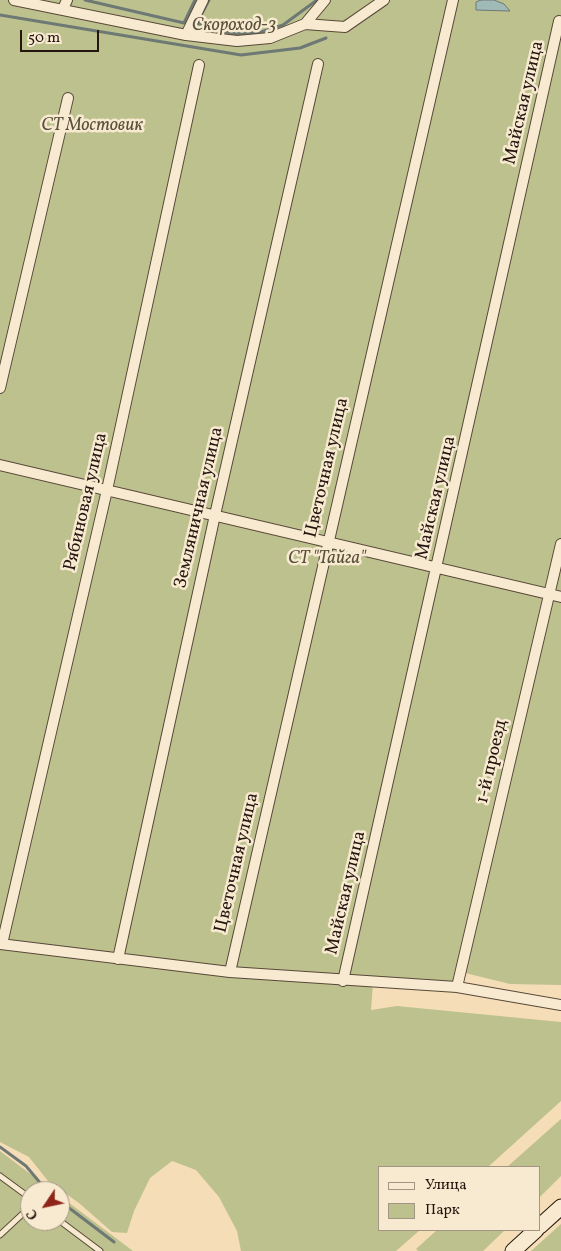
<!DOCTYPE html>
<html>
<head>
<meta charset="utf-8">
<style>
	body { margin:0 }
	#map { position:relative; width:561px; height:1251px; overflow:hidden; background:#f5deb7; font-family:Vollkorn,serif }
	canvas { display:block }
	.legend { position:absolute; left:378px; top:1166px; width:162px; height:65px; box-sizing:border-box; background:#f8ead0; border:1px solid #a39583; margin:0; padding:6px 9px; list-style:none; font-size:15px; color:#24160f }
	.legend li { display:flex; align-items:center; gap:10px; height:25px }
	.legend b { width:25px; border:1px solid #a39583 }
	.north { position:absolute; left:20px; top:1181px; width:50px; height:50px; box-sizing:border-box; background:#f8ead0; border:1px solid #a39583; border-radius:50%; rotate:236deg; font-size:14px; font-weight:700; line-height:20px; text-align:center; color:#24160f }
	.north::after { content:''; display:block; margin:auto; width:18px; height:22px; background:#8f2418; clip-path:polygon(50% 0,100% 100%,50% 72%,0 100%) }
	.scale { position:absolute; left:20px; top:30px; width:79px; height:22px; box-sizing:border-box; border:2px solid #24160f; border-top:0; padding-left:6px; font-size:15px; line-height:18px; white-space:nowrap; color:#24160f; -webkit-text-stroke:4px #f8ead0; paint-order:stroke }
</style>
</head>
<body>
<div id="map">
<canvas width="561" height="1251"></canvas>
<ul class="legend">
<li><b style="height:6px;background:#f8ead0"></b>Улица</li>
<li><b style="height:14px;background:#bcc18e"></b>Парк</li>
</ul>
<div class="north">С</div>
<div class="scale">50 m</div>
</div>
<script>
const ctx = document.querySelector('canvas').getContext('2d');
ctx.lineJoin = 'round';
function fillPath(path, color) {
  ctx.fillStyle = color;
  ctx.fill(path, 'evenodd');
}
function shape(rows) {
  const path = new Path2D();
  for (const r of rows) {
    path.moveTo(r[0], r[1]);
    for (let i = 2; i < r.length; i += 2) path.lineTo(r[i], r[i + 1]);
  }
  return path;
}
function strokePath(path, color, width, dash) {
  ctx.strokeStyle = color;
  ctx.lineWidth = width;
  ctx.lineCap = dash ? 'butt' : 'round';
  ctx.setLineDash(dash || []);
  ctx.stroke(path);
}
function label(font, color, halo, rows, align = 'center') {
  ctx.font = font + ' Vollkorn,serif';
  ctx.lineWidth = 5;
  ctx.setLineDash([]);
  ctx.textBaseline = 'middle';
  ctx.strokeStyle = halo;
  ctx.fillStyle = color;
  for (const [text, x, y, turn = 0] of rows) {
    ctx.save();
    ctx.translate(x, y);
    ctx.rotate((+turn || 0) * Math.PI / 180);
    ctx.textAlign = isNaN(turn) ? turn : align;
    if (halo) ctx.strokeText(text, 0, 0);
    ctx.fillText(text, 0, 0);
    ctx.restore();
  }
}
const green = shape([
	[0,0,561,0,561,985,510,984,461,972,457,987,373,983,371,1010,397,1006,561,1022,561,1101,488,1167,380,1167,380,1230,420,1230,396,1251,241,1251,237,1231,219,1197,196,1170,172,1161,150,1178,134,1211,127,1233,112,1232,79,1203,48,1181,29,1157,0,1142],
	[561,1119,561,1176,540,1197,540,1167,507,1167],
	[0,1151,53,1191,30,1191,30,1221,60,1221,60,1196,133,1251,0,1251],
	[561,1224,561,1251,531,1251],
	[437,1230,505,1230,483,1251,418,1251,416,1249]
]);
const water = shape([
	[481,0,494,0,504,4,510,11,476,10,476,2,481,0]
]);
const stream = shape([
	[85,0,184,23,195,0],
	[209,0,197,23,229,33,242,34,261,32,283,25,317,0],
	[0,15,241,55,300,48,326,38],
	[0,1147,26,1166,47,1191],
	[60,1201,114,1242]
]);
const lane = shape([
	[0,1176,30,1198],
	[60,1221,100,1251],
	[0,1235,30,1207]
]);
const street = shape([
	[14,0,186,35,237,41,270,38,305,24,345,27,384,0],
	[63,9,67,0],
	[305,24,325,0],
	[186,35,203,0],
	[0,388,68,98],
	[0,465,561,597],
	[0,944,230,972,457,987,561,1005],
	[2,944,107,490,199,65],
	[118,959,215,515,318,64],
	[230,972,453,0],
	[343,981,559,21],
	[457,987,561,544]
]);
const secondary = shape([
	[540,1226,561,1207],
	[513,1251,536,1230]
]);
const parkNames = [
	["Скороход-3",234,27],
	["СТ Мостовик",92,127],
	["СТ \"Тайга\"",327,560]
];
const streetNames = [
	["Майская улица",525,103,-77],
	["Цветочная улица",328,468,-77],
	["Майская улица",437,498,-77],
	["Рябиновая улица",87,502,-77],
	["Земляничная улица",200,508,-77],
	["1-й проезд",493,762,-77],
	["Цветочная улица",238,863,-77],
	["Майская улица",347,893,-77]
];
fillPath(green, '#bcc18e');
fillPath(water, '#9fbab7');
strokePath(water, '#6e7874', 1);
strokePath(stream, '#6e7874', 3);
strokePath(lane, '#584839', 7);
strokePath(street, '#584839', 12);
strokePath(secondary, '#24160f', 17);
strokePath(lane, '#f8ead0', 5);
strokePath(street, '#f8ead0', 10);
strokePath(secondary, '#f8ead0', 15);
label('italic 18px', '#59523b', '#f8ead0', parkNames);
label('18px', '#24160f', '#f8ead0', streetNames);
</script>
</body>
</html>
